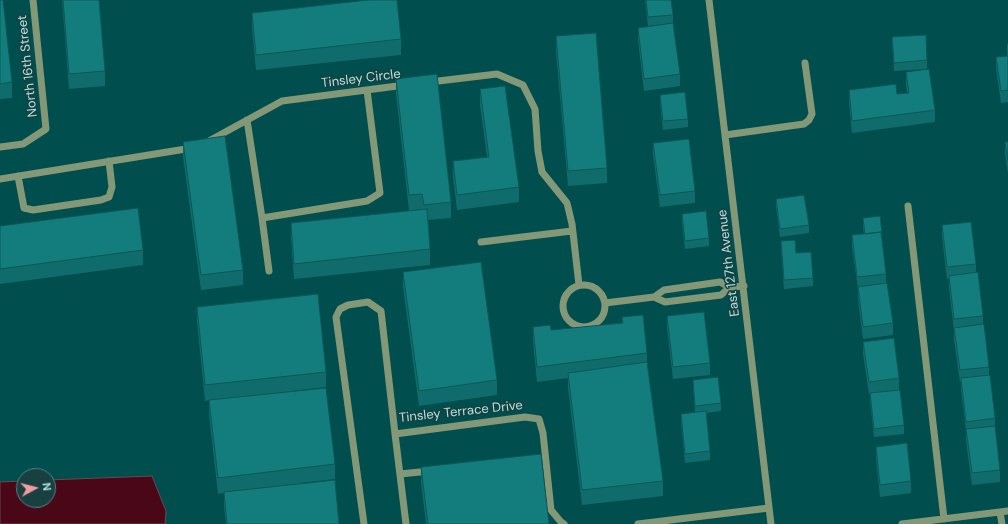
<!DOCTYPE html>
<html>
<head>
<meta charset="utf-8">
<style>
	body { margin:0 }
	#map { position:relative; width:1008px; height:524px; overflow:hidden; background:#004e4e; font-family:"DM Sans",sans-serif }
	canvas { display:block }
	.north { position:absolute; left:16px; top:468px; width:40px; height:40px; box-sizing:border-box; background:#194040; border:1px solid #548180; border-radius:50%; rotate:83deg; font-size:11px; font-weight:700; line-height:16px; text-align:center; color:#ace2e0 }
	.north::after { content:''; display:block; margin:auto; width:14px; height:18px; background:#f49aa2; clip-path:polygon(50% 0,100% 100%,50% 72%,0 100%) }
</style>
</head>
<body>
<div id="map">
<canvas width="1008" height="524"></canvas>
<div class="north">N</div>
</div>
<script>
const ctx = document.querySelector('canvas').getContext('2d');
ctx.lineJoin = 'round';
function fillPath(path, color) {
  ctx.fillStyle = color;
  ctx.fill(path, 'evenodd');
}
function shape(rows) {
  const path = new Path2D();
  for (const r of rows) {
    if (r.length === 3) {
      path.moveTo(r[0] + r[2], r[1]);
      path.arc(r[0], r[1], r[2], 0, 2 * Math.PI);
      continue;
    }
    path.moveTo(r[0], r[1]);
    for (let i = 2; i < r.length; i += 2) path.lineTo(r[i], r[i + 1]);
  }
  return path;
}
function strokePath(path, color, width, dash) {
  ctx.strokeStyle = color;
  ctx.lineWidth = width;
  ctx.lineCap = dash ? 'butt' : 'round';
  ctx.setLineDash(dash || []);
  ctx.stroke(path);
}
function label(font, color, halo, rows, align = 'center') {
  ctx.font = font + ' "DM Sans",sans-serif';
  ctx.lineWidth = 3;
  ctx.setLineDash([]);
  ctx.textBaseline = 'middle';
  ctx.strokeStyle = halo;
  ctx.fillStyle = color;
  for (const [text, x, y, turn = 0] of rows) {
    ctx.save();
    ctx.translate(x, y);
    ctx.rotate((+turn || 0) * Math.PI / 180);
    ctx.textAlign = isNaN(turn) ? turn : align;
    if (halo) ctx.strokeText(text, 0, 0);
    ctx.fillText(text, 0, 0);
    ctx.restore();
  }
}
const water = shape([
	[152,476,166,511,165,524,0,524,0,482,24,481,24,500,48,500,48,480,152,476]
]);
const minor = shape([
	[709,0,771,524],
	[430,82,497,74,523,85,535,109,538,151,542,172,567,203,572,224,579,285],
	[247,120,262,218,367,201,380,193,367,90],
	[725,135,804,124,809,120,812,114,805,63],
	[207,142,282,101,405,85],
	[0,147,23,144,46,129,33,0],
	[18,176,24,208,33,210,101,200,109,197,112,187,109,161],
	[0,179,192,148],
	[908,206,944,519],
	[262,218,269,271],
	[481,242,572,231],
	[584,306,21],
	[654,297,665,302,721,295,730,287,744,286],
	[605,303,654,297,664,290,720,282,730,287],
	[395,434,406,524],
	[400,474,430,471],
	[1000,512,1002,524],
	[364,524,336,317,340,309,348,305,368,302,381,311,395,434,525,417,539,419,543,433,551,510,561,522,564,524],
	[638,524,769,508],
	[902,524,1008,511]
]);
const wall = shape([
	[0,0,12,82,12,98,0,99],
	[62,0,99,0,105,71,105,86,69,89],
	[645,0,671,0,673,15,673,23,648,26],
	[252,13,401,39,401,55,256,70,252,28],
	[638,28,680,74,680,86,644,91,638,40],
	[556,36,607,168,607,183,568,186,556,52],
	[892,37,927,60,927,69,894,71],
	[1007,44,1008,44,1008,102,1001,103,996,69,996,57,1007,56],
	[906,72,935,110,935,122,852,133,849,102,849,90,897,94,907,93,906,84],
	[396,79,451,202,451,218,428,220,430,249,430,265,294,279,291,238,291,223,423,210,422,209,409,211,396,94],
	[480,89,519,187,519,202,457,210,453,177,453,161,487,157,480,105],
	[660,95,688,119,688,127,663,130,660,103],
	[183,142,243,270,243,285,201,290,183,157],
	[1005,142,1008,142,1008,173,1005,154],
	[653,143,695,191,695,203,660,207,653,155],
	[776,199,809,225,809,233,780,237,776,207],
	[682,214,709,238,709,246,685,249,682,222],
	[863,218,882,236,886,274,886,283,893,323,893,335,863,339,858,299,858,289,852,247,852,235,864,234,863,227],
	[942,225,976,264,976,272,983,316,983,324,989,367,989,375,995,418,995,429,1000,470,1000,482,972,485,966,441,966,430,961,390,961,382,960,382,954,340,954,331,949,288,949,279,947,279,942,237],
	[0,226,143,250,143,265,0,284],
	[781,241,796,253,813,278,813,286,784,289,781,249],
	[403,272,497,380,497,395,419,406,403,287],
	[197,307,326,372,326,387,269,394,335,464,335,479,299,483,339,524,226,524,224,507,224,493,218,494,209,415,209,400,205,401,197,322],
	[667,316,710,363,710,375,673,379,667,328],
	[622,317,647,353,647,363,663,481,663,496,582,505,568,388,568,378,537,382,533,342,533,327,551,330,622,323],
	[863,342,899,378,899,390,904,425,904,434,874,437,870,401,870,394,869,394,863,354],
	[693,380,721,403,721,411,706,413,710,451,710,460,685,463,681,422,681,414,695,412,693,388],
	[876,447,911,481,911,493,880,497,876,459],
	[421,467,549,524,426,524,421,482]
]);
const building = shape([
	[0,0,3,0,12,82,0,84,0,0],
	[63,0,99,0,105,71,69,74,63,0],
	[368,0,397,0,401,39,256,55,252,13,368,0],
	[646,0,671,0,673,15,648,17,646,0],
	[673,23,680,74,644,79,638,28,673,23],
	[596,33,607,168,568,171,556,36,596,33],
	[926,35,927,60,894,63,892,37,926,35],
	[1008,56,1008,90,1001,91,996,57,1008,56],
	[929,69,935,110,852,121,849,90,896,84,897,94,909,93,906,72,929,69],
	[437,74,451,202,424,205,422,194,409,195,396,79,437,74],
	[505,86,519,187,457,195,453,161,489,157,480,89,505,86],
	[685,92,688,119,663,121,660,95,685,92],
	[225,136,243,270,201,275,183,142,225,136],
	[689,139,695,191,660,195,653,143,689,139],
	[1005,142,1008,142,1008,161,1005,142],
	[804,195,809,225,780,229,776,199,804,195],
	[138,208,143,250,0,269,0,226,138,208],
	[427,209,430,249,294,264,291,223,427,209],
	[706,211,709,238,685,241,682,214,706,211],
	[880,216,882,233,881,232,865,234,863,218,880,216],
	[971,222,976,264,947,267,942,225,971,222],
	[881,232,886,274,857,277,852,235,881,232],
	[795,240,796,253,811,252,813,278,784,280,781,241,795,240],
	[481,262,497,380,419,391,403,272,481,262],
	[978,272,983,316,954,319,949,276,978,272],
	[887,283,893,323,863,327,858,287,887,283],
	[318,294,326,372,205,385,197,307,318,294],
	[704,312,710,363,673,367,667,316,704,312],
	[643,315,647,353,537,367,533,327,550,325,551,330,623,323,622,317,643,315],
	[984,324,989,367,960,370,954,328,984,324],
	[894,338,899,378,869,382,863,342,894,338],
	[647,362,663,481,582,490,568,373,647,362],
	[990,375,995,418,966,422,961,378,990,375],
	[718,377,721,403,695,406,693,380,718,377],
	[326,388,335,464,218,478,209,400,326,388],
	[900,390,904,425,874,429,870,393,900,390],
	[706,411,710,451,685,454,681,414,706,411],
	[995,426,1000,470,972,473,966,429,995,426],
	[907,443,911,481,880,485,876,447,907,443],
	[541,454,549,524,428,524,421,467,541,454],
	[335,480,339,524,227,524,224,492,335,480]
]);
const streetNames = [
	["North 16th Street",28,66,-96],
	["Tinsley Circle",361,79,-7],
	["East 127th Avenue",729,263,-97],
	["Tinsley Terrace Drive",461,412,-6]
];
fillPath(water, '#490717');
strokePath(water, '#674953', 1);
strokePath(minor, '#839877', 7);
fillPath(wall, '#106c6c');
fillPath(building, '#137d7d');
strokePath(building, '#0d5858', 1);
label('13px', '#ace2e0', '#194040', streetNames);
</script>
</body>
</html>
